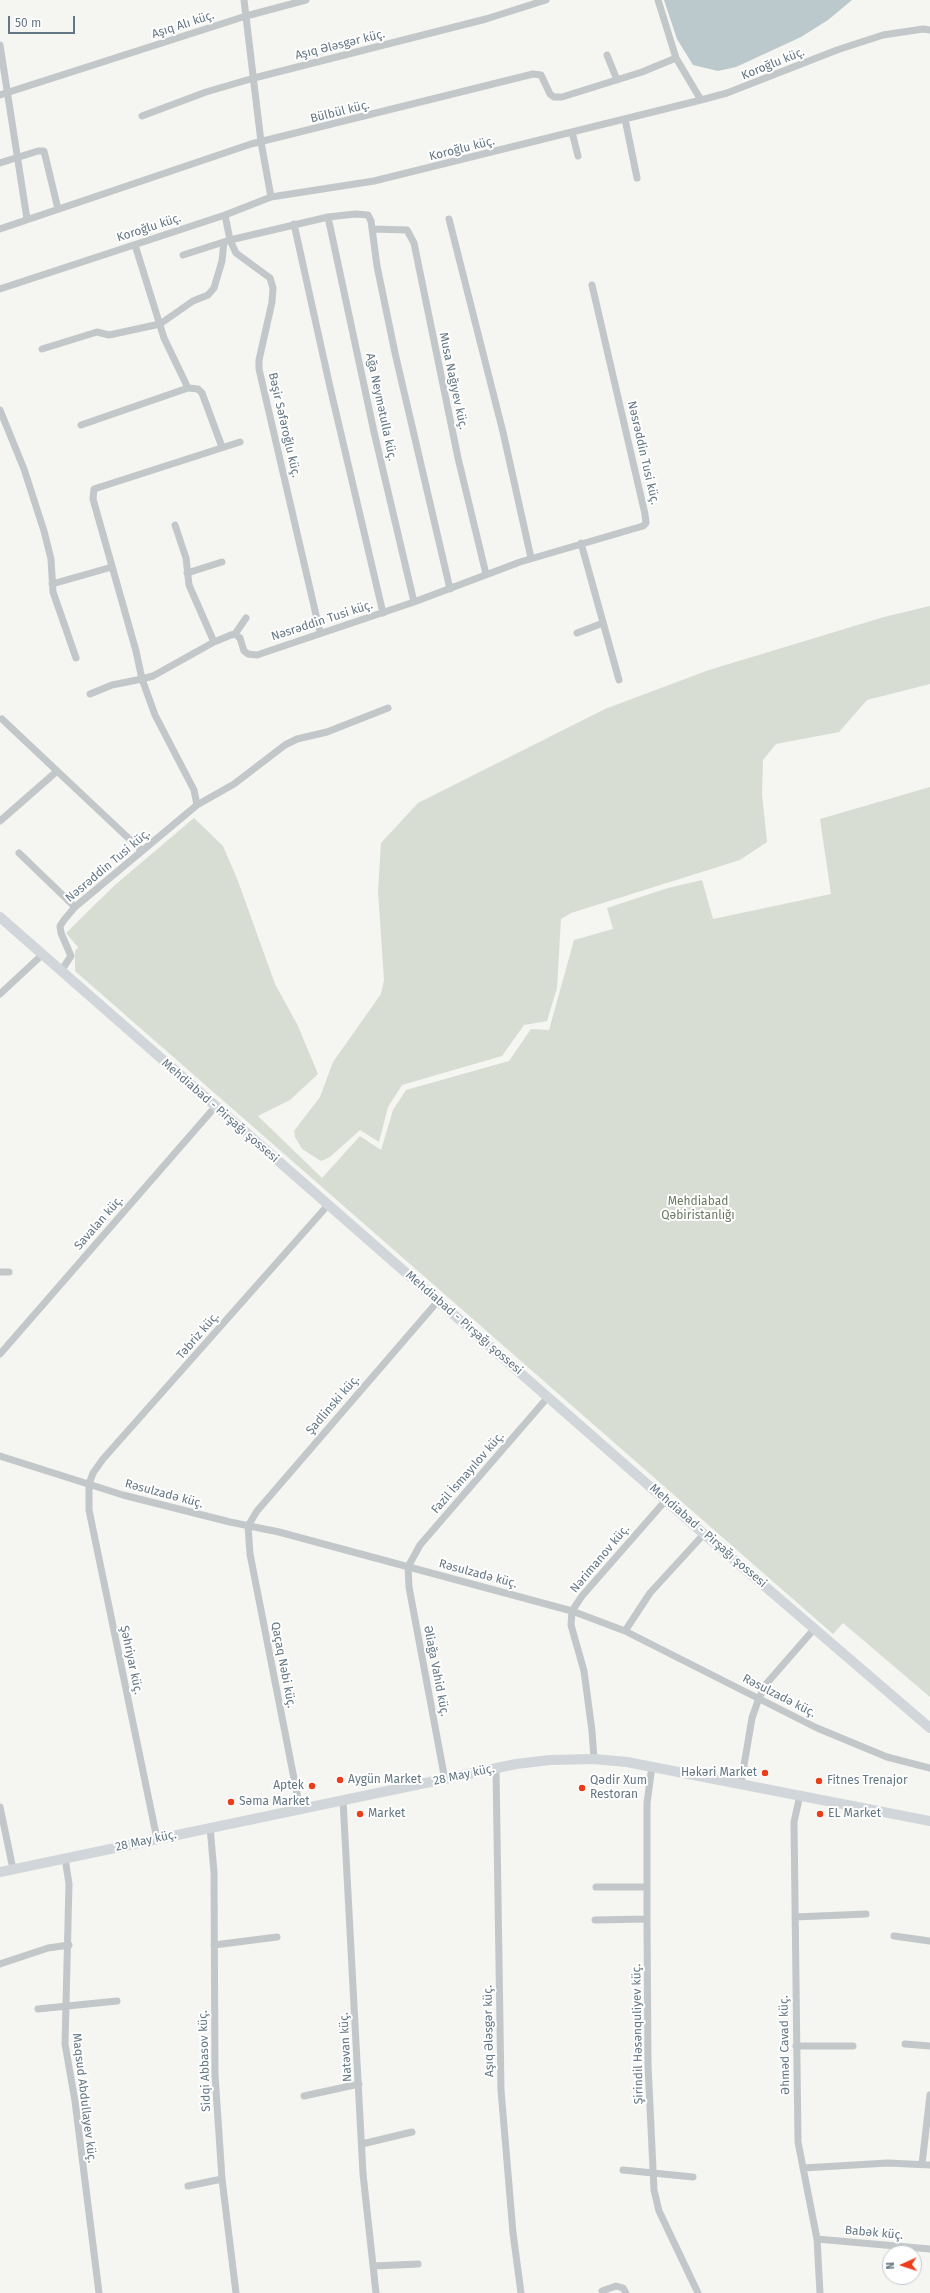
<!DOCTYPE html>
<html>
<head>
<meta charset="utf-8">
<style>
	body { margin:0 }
	#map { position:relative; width:930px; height:2293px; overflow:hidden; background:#f5f5f1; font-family:"Fira Sans",sans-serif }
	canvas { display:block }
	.north { position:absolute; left:882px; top:2245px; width:40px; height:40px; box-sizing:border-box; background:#fff; border:1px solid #c1c9ce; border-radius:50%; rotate:267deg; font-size:11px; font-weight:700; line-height:16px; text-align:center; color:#637784 }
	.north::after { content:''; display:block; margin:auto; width:14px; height:18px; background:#ec3d1b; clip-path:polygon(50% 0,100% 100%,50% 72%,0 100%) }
	.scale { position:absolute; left:8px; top:16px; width:67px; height:18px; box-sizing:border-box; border:2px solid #637784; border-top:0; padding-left:5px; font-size:12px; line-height:14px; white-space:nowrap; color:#637784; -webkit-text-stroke:3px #fff; paint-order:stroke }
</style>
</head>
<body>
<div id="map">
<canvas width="930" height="2293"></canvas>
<div class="north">N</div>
<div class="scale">50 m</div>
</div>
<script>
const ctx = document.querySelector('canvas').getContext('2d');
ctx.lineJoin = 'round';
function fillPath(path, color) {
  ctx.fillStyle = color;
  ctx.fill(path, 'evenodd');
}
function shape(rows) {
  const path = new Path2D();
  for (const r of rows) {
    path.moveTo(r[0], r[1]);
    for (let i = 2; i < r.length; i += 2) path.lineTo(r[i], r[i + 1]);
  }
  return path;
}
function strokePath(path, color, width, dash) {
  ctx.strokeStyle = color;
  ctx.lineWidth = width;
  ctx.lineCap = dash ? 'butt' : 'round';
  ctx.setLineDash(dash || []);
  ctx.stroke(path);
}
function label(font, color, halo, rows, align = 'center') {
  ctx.font = font + ' "Fira Sans",sans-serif';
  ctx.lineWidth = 4;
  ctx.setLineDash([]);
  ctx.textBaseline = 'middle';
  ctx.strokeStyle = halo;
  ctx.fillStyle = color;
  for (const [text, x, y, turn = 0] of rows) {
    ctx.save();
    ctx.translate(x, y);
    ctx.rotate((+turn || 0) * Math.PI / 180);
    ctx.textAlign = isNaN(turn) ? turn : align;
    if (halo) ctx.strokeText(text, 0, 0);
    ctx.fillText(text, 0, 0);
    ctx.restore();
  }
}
const green = shape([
	[930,606,930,684,867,700,839,732,776,744,763,760,762,794,767,842,740,860,571,913,561,919,557,988,547,1021,524,1025,502,1056,402,1085,388,1107,379,1142,360,1130,330,1157,321,1161,302,1149,295,1137,294,1131,320,1097,333,1062,381,994,384,980,378,891,381,843,418,803,605,709,709,670,884,617],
	[930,787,930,1697,843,1623,833,1634,75,971,75,951,78,947,66,933,115,885,194,818,223,846,238,881,275,984,298,1026,318,1074,290,1100,258,1116,322,1178,360,1136,381,1150,393,1110,406,1090,509,1061,531,1029,549,1030,574,940,613,929,607,908,668,888,702,880,713,919,831,894,820,819]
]);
const water = shape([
	[664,0,852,0,828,20,801,37,736,67,718,71,693,65,677,39]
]);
const street = shape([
	[244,0,261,142,271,197],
	[658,0,676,58,701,100],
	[0,45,27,219],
	[607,55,617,80],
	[0,95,246,16,306,0],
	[142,116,206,92,254,78,486,19,546,0],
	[625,119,637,178],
	[572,132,578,156],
	[0,163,38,151,44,151,58,209],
	[225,215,230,240,236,253,270,278,273,288,272,302,259,360,259,369,320,632],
	[328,217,374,432,414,602],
	[449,219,503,432,531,558],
	[294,224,330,387,383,613],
	[0,229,251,144,533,74,541,75,550,94,554,97,562,97,642,72,676,58],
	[372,229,407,230,414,243,458,458,486,574],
	[135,245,164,338,188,388,198,389,202,393,222,447],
	[183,255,230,240,328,217,355,214,368,215,371,221,377,266,395,353,450,589],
	[0,289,225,215,271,197,374,181,701,100,727,93,837,50,883,35,923,29,930,30],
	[42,349,97,332,109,335,160,324,193,301,208,295,214,288,222,261,224,242],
	[0,410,24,469,44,531,51,559,53,592,76,658],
	[81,425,188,388],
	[175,525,186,558,189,585,214,642],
	[581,543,619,680],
	[187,573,222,562],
	[52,584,112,567],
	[577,633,603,623],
	[235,634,246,618],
	[90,694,112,685,142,679,136,651,93,499,94,489,240,442],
	[2,719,142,851],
	[197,805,234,784,285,745,297,739,327,732,388,708],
	[0,821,56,772],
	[19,853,75,907],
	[61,971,71,956,61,933,60,926,64,920,75,907,197,805,194,790,155,715,142,679,153,676,214,642,231,635,235,634,240,638,244,651,248,654,257,655,414,602,520,562,643,526,646,523,645,514,592,285],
	[0,994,42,955],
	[0,1272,9,1272],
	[0,1354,215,1107],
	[0,1456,123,1495,230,1522,279,1532,572,1611,625,1631,817,1728,887,1757,930,1768],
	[625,1631,650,1593,704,1534],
	[594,1759,592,1731,584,1671,571,1625,572,1611,582,1596,666,1500],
	[652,1766,647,1803,647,1919,648,2065,654,2190,659,2211,698,2293],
	[496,1769,501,2090,513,2233,521,2293],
	[445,1780,409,1587,408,1567,420,1545,548,1397],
	[741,1783,752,1718,759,1698,767,1683,815,1628],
	[800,1795,794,1822,798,2142,817,2239,820,2293],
	[343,1800,363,2174,376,2293],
	[0,1807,13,1869],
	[300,1809,250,1554,248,1526,257,1511,438,1301],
	[210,1827,214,1872,215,2075,222,2179,236,2293],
	[157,1839,89,1510,89,1484,93,1473,103,1459,328,1205],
	[65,1858,69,1884,65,2044,75,2101,99,2293],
	[596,1887,647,1887],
	[795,1917,866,1914],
	[595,1920,647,1919],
	[894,1936,930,1941],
	[214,1945,277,1937],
	[0,1964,48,1948,69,1945],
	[38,2009,117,2001],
	[905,2044,930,2046],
	[796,2046,853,2046],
	[304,2096,359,2084],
	[362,2144,412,2132],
	[922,2164,930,2095],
	[803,2168,888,2163,930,2165],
	[623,2170,693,2177],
	[188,2186,222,2179],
	[817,2239,930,2249],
	[373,2266,418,2264],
	[602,2291,616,2286,623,2288,626,2293]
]);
const secondary = shape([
	[0,917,704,1534,930,1728],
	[0,1872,516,1764,550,1760,594,1759,627,1762,930,1821]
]);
const markers = [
	[765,1773,4,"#ec3d1b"],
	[340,1780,4,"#ec3d1b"],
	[819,1781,4,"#ec3d1b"],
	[312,1786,4,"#ec3d1b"],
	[582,1788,4,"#ec3d1b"],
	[231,1802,4,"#ec3d1b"],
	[360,1814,4,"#ec3d1b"],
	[820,1814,4,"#ec3d1b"]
];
const streetNames = [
	["Aşıq Alı küç.",183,25,-18],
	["Aşıq Ələsgər küç.",340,45,-14],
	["Koroğlu küç.",773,64,-22],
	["Bülbül küç.",340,112,-14],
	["Koroğlu küç.",462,149,-14],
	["Koroğlu küç.",149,228,-18],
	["Musa Nağıyev küç.",453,381,78],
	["Ağa Neymətulla küç.",381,407,78],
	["Bəşir Səfəroğlu küç.",284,425,77],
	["Nəsrəddin Tusi küç.",643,453,77],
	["Nəsrəddin Tusi küç.",322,621,-18],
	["Nəsrəddin Tusi küç.",108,866,-40],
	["Mehdiabad - Pirşağı şossesi",220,1111,41],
	["Savalan küç.",99,1223,-49],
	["Mehdiabad - Pirşağı şossesi",464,1323,41],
	["Təbriz küç.",198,1336,-49],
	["Şadlinski küç.",333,1405,-49],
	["Fazil İsmayılov küç.",468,1473,-49],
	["Rəsulzadə küç.",164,1494,15],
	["Mehdiabad - Pirşağı şossesi",708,1536,41],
	["Nərimanov küç.",600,1559,-50],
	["Rəsulzadə küç.",478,1574,15],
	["Şəhriyar küç.",131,1660,78],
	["Qaçaq Nəbi küç.",283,1665,79],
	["Əliağa Vahid küç.",436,1671,79],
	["Rəsulzadə küç.",779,1696,27],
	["28 May küç.",464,1775,-12],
	["28 May küç.",146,1841,-12],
	["Aşıq Ələsgər küç.",489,2031,-91],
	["Şirindil Həsənquliyev küç.",638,2034,-91],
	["Əhməd Cavad küç.",785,2045,-91],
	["Natəvan küç.",346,2047,-93],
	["Sidqi Abbasov küç.",205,2061,-92],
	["Maqsud Abdullayev küç.",84,2098,83],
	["Babək küç.",874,2233,5]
];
const parkNames = [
	["Mehdiabad",698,1202],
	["Qəbiristanlığı",698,1216]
];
const poiNames = [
	["Həkəri Market",757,1773,"right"],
	["Aygün Market",348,1780],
	["Qədir Xum",590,1781],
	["Restoran",590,1795],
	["Fitnes Trenajor",827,1781],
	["Aptek",304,1786,"right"],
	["Səma Market",239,1802],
	["Market",368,1814],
	["EL Market",828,1814]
];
fillPath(green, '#d7ddd2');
fillPath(water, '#bbc8cc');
strokePath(street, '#c2c7c9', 7);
strokePath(secondary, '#d1d6da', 10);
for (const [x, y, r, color] of markers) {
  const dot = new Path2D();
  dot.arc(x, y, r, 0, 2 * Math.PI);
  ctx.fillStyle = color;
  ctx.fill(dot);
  strokePath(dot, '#fff', 1.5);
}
label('12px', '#637784', '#fff', streetNames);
label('12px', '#697b62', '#fff', parkNames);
label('12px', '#637784', '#fff', poiNames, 'left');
</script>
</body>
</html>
